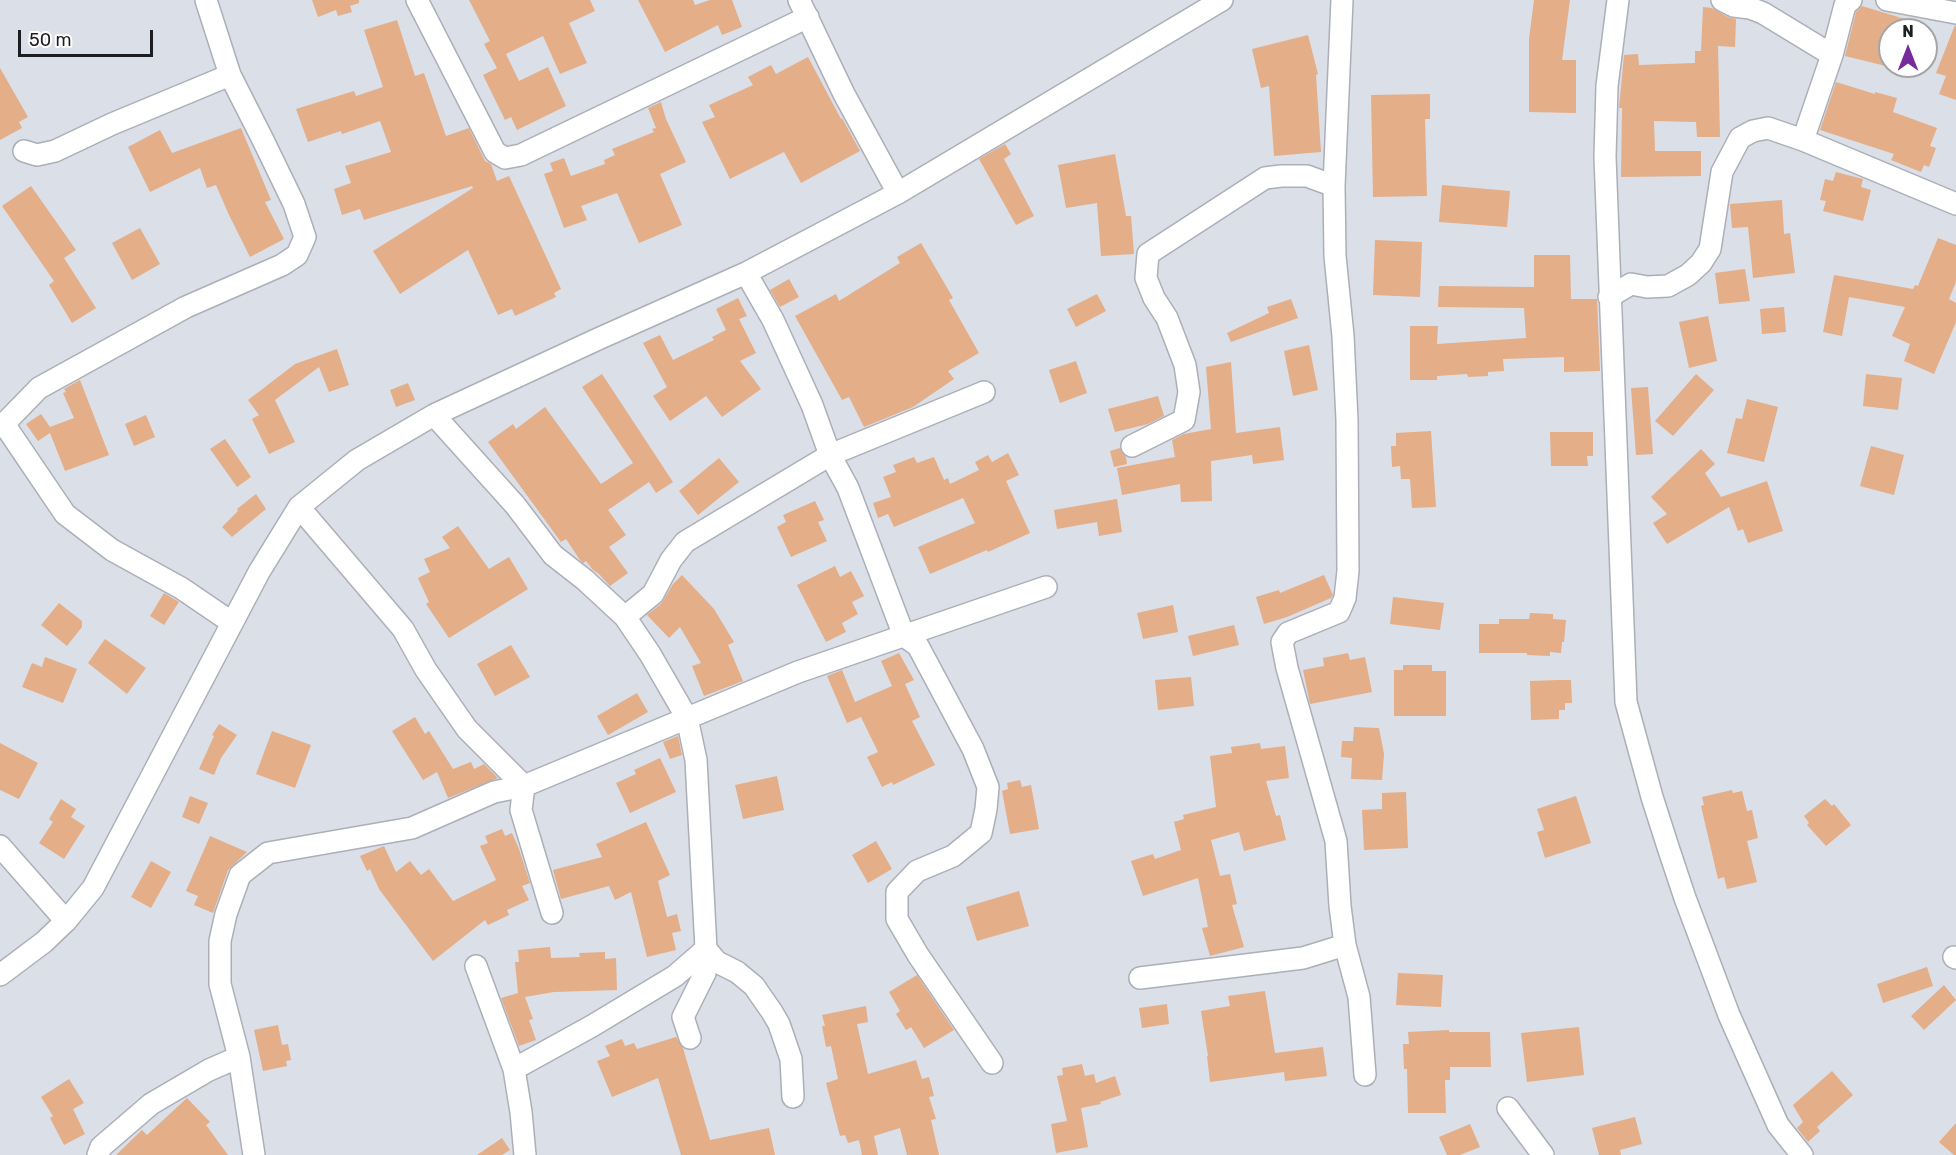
<!DOCTYPE html>
<html>
<head>
<meta charset="utf-8">
<style>
	body { margin:0 }
	#map { position:relative; width:1956px; height:1155px; overflow:hidden; background:#dbdfe8; font-family:Rubik,sans-serif }
	canvas { display:block }
	.north { position:absolute; left:1878px; top:18px; width:60px; height:60px; box-sizing:border-box; background:#fff; border:2px solid #a5a5a6; border-radius:50%; rotate:0deg; font-size:16px; font-weight:700; line-height:24px; text-align:center; color:#1d1e21 }
	.north::after { content:''; display:block; margin:auto; width:21px; height:27px; background:#762a9c; clip-path:polygon(50% 0,100% 100%,50% 72%,0 100%) }
	.scale { position:absolute; left:18px; top:30px; width:135px; height:27px; box-sizing:border-box; border:3px solid #1d1e21; border-top:0; padding-left:8px; font-size:18px; line-height:21px; white-space:nowrap; color:#1d1e21; -webkit-text-stroke:4px #fff; paint-order:stroke }
</style>
</head>
<body>
<div id="map">
<canvas width="1956" height="1155"></canvas>
<div class="north">N</div>
<div class="scale">50 m</div>
</div>
<script>
const ctx = document.querySelector('canvas').getContext('2d');
ctx.lineJoin = 'round';
function fillPath(path, color) {
  ctx.fillStyle = color;
  ctx.fill(path, 'evenodd');
}
function shape(rows) {
  const path = new Path2D();
  for (const r of rows) {
    path.moveTo(r[0], r[1]);
    for (let i = 2; i < r.length; i += 2) path.lineTo(r[i], r[i + 1]);
  }
  return path;
}
function strokePath(path, color, width, dash) {
  ctx.strokeStyle = color;
  ctx.lineWidth = width;
  ctx.lineCap = dash ? 'butt' : 'round';
  ctx.setLineDash(dash || []);
  ctx.stroke(path);
}
const building = shape([
	[312,0,359,0,359,3,350,6,352,12,338,16,336,10,318,17],
	[469,0,590,0,595,11,569,23,587,63,560,74,543,36,506,54,519,81,548,67,566,106,517,130,511,117,505,120,483,75,497,68,484,44,490,41],
	[638,0,693,0,695,5,710,0,732,0,742,27,722,35,718,25,665,52],
	[1534,0,1570,0,1562,60,1576,60,1576,113,1529,112,1529,39],
	[1862,6,1928,26,1928,30,1890,30,1890,67,1845,56,1856,12],
	[1703,7,1712,8,1728,17,1736,19,1735,47,1718,46,1720,137,1697,137,1696,122,1654,121,1655,151,1701,151,1701,176,1621,177,1622,108,1619,108,1624,55,1638,54,1639,65,1695,63,1695,51,1701,51],
	[397,20,415,76,424,73,446,136,469,128,485,161,491,164,497,181,509,176,561,289,554,293,556,297,515,316,512,309,498,315,468,250,400,294,373,251,473,188,472,186,364,220,360,209,342,215,334,189,351,183,345,166,391,152,380,121,342,134,341,131,308,142,296,109,354,91,356,96,383,87,364,30],
	[1955,25,1956,26,1956,100,1939,94,1946,76,1936,73],
	[1308,35,1318,74,1316,75,1321,152,1274,156,1269,86,1261,88,1252,49],
	[808,57,841,119,842,118,860,151,801,183,784,152,730,179,702,122,715,117,709,105,753,85,748,77,771,65,776,74],
	[0,68,28,117,19,122,22,128,0,140],
	[1836,82,1875,94,1875,92,1897,98,1893,112,1937,128,1930,146,1936,148,1929,167,1924,165,1921,172,1891,160,1894,154,1820,130],
	[1430,94,1430,119,1425,119,1427,196,1373,197,1371,95],
	[661,102,666,119,686,162,660,174,682,225,639,243,617,193,581,206,587,220,564,228,544,174,553,171,550,163,564,158,571,176,605,164,604,160,615,155,612,149,654,132,652,129,656,128,648,108],
	[241,128,271,200,265,202,284,239,250,257,229,215,216,185,207,188,200,168,150,192,128,147,160,130,172,153],
	[1005,144,1011,154,1004,159,1034,216,1016,225,979,159],
	[1115,154,1126,216,1131,216,1134,254,1101,256,1097,203,1066,208,1058,165],
	[1836,172,1863,179,1861,187,1871,190,1863,221,1823,211,1826,201,1820,200,1825,179,1833,181],
	[1442,185,1510,191,1507,227,1439,222],
	[31,186,76,250,64,258,96,308,72,323,49,285,54,281,2,206],
	[1782,200,1784,234,1790,233,1795,273,1753,278,1748,227,1732,228,1730,204],
	[140,228,160,264,132,280,112,243],
	[1938,238,1956,245,1956,282,1949,299,1956,303,1956,322,1934,374,1904,361,1910,344,1892,336,1905,307,1849,297,1842,336,1823,332,1834,275,1913,289,1915,285,1918,286],
	[1375,240,1422,242,1420,297,1373,295],
	[921,243,953,298,949,300,979,353,948,371,954,379,913,407,864,427,849,397,842,400,795,316,836,294,839,301,900,263,897,257],
	[1534,255,1570,255,1571,299,1597,299,1600,371,1564,372,1564,357,1503,359,1504,371,1488,372,1488,376,1468,377,1467,374,1437,376,1437,380,1410,380,1410,326,1438,326,1437,344,1526,338,1524,308,1438,307,1439,286,1534,287],
	[1745,269,1750,301,1719,304,1715,273],
	[789,279,799,297,780,307,770,290],
	[1097,294,1106,311,1076,327,1067,309],
	[738,298,747,316,739,319,756,353,740,361,761,389,722,417,706,396,670,421,653,396,667,387,643,343,660,335,673,360,714,340,712,337,726,330,716,309],
	[1291,299,1298,318,1231,342,1227,333,1269,313,1267,307],
	[1784,307,1786,332,1762,334,1760,309],
	[1708,316,1717,361,1689,368,1679,322],
	[1309,345,1318,390,1293,396,1284,351],
	[337,349,349,385,329,392,319,367,275,400,295,442,269,454,252,419,259,415,248,400,295,364],
	[1076,361,1087,393,1060,403,1049,370],
	[1231,362,1236,433,1280,427,1284,460,1253,464,1252,455,1211,461,1212,501,1181,502,1180,484,1122,495,1117,468,1175,457,1172,440,1184,434,1211,429,1206,367],
	[602,374,673,482,656,493,649,482,608,510,626,535,609,547,628,573,610,586,599,574,593,570,586,561,583,563,580,560,566,539,561,542,488,442,513,424,516,429,545,407,601,484,633,463,582,387],
	[1696,374,1714,390,1673,436,1655,421],
	[1866,374,1902,378,1898,410,1863,406],
	[80,380,109,455,65,471,50,433,38,441,26,424,41,414,50,427,74,418,63,393,66,392,64,389],
	[408,383,415,400,396,407,390,390],
	[1648,387,1653,454,1636,455,1631,388],
	[1158,396,1164,416,1148,424,1115,432,1108,409],
	[1747,399,1778,407,1764,462,1727,453,1736,418,1742,419],
	[146,415,155,437,134,446,125,424],
	[1431,431,1436,507,1412,508,1410,479,1401,479,1400,466,1392,467,1391,446,1396,446,1396,433],
	[1550,432,1593,432,1593,456,1587,456,1588,466,1551,466],
	[225,439,251,477,237,487,210,449],
	[1871,446,1904,455,1894,495,1860,486],
	[1120,448,1126,457,1127,464,1114,467,1110,451],
	[1701,449,1715,464,1705,473,1721,497,1767,481,1783,531,1748,543,1743,529,1738,531,1729,507,1667,544,1653,523,1667,514,1651,497],
	[1008,453,1019,475,1006,481,1030,533,988,552,987,550,930,574,918,547,975,523,963,498,894,527,888,514,878,518,873,503,891,497,883,477,896,472,893,465,914,457,917,463,934,457,944,480,948,478,950,484,979,470,975,462,988,455,992,462],
	[719,458,739,482,698,515,679,491],
	[256,494,266,509,232,537,222,527,238,511,237,509],
	[1117,499,1122,532,1099,536,1097,522,1057,529,1054,510],
	[815,501,824,520,818,522,827,541,791,557,777,527,786,522,783,515],
	[458,526,489,569,509,557,528,589,449,638,426,604,429,602,418,578,430,572,424,559,450,548,442,537],
	[835,566,840,577,851,571,864,596,852,602,858,614,842,623,846,632,826,642,797,585],
	[682,575,714,609,734,642,728,645,743,681,704,696,692,666,701,663,680,627,669,638,647,615,661,604,673,584],
	[1324,575,1333,595,1331,598,1287,617,1264,624,1256,597,1279,590,1280,593],
	[164,593,179,602,164,625,150,616],
	[1393,597,1444,603,1440,630,1390,624],
	[59,603,82,621,82,627,67,646,41,625],
	[1173,605,1178,632,1143,639,1137,613],
	[1530,613,1553,614,1553,619,1566,620,1564,642,1562,642,1561,653,1550,652,1550,656,1527,655,1527,653,1479,653,1479,624,1499,624,1499,619,1529,619],
	[1234,625,1239,645,1193,656,1188,636],
	[105,639,146,668,127,694,88,663],
	[511,645,530,677,495,696,477,664],
	[899,653,914,680,905,684,920,717,912,721,935,765,893,785,892,782,882,787,867,757,878,752,861,717,847,723,827,676,842,670,855,702,892,686,881,661],
	[1348,653,1350,660,1365,657,1372,692,1310,704,1303,670,1324,666,1323,658],
	[45,657,77,669,63,703,22,687,32,663,42,667],
	[1403,665,1432,665,1432,671,1446,671,1446,716,1394,716,1394,670,1403,670],
	[1191,677,1194,706,1158,710,1155,680],
	[1559,680,1571,680,1572,703,1565,703,1565,710,1559,710,1559,719,1531,720,1530,681],
	[637,693,648,712,608,735,597,716],
	[415,717,425,734,429,731,453,769,471,762,474,769,484,764,498,778,448,798,437,772,423,780,392,731],
	[219,724,237,735,221,758,214,775,199,769,214,736,212,735],
	[1354,727,1379,728,1384,754,1382,780,1351,779,1352,758,1341,757,1342,741,1353,741],
	[272,731,311,745,295,788,256,774],
	[678,736,682,755,670,759,663,742],
	[0,743,38,763,19,799,0,790],
	[1260,743,1261,749,1285,746,1289,778,1266,781,1276,816,1280,815,1286,840,1244,851,1239,832,1211,840,1220,876,1230,874,1237,904,1232,905,1244,947,1210,956,1202,928,1208,927,1198,878,1143,896,1131,861,1153,854,1155,859,1181,850,1174,822,1184,819,1183,815,1216,807,1210,756,1232,753,1231,747],
	[660,758,676,792,630,813,616,783,636,774,634,770],
	[777,776,784,810,743,819,735,785],
	[1020,780,1022,787,1031,785,1039,829,1010,834,1002,791,1008,789,1007,783],
	[1732,790,1733,793,1742,791,1747,811,1752,810,1758,838,1747,841,1757,882,1727,889,1724,877,1718,879,1701,806,1704,805,1702,797],
	[1406,792,1408,848,1364,850,1362,810,1382,809,1382,793],
	[190,796,208,803,199,824,182,817],
	[1576,796,1591,843,1545,858,1537,832,1544,830,1537,809],
	[61,799,76,809,71,817,85,826,64,859,39,843,53,822,49,819],
	[1825,799,1832,806,1834,804,1851,825,1826,846,1807,825,1809,823,1804,816],
	[646,822,670,875,658,881,667,917,677,914,681,931,672,933,676,950,647,957,631,892,615,900,609,886,561,899,553,870,602,857,596,844],
	[502,829,505,836,512,833,519,849,530,883,522,886,529,900,507,910,509,915,488,925,485,920,433,961,379,889,370,869,367,871,360,856,384,846,396,872,410,861,421,875,429,869,453,901,496,880,480,846,488,843,485,836],
	[210,836,247,852,228,870,213,913,194,905,198,896,186,891],
	[876,841,892,869,868,883,852,855],
	[151,861,171,872,151,908,131,897],
	[1019,891,1029,926,977,941,966,907],
	[550,947,551,958,580,957,579,953,605,952,605,959,616,958,617,990,554,992,525,997,533,1019,529,1020,536,1040,519,1046,501,998,518,993,515,962,519,962,518,950],
	[1927,967,1933,986,1883,1003,1877,984],
	[1398,973,1443,975,1441,1007,1396,1005],
	[917,975,954,1030,924,1048,911,1027,906,1030,896,1014,900,1011,889,992],
	[1944,985,1956,1000,1924,1030,1911,1016],
	[1265,991,1275,1053,1323,1047,1327,1076,1285,1081,1284,1072,1210,1082,1207,1056,1208,1056,1201,1011,1230,1006,1228,996],
	[1167,1004,1169,1024,1142,1028,1139,1008],
	[866,1006,868,1022,857,1024,868,1074,916,1060,922,1079,929,1077,934,1096,929,1097,936,1119,931,1120,939,1155,907,1155,900,1128,874,1136,878,1155,862,1155,859,1140,848,1143,845,1135,840,1136,826,1083,838,1079,831,1046,826,1047,822,1026,825,1026,822,1015],
	[278,1025,282,1045,288,1044,291,1060,286,1061,287,1066,263,1071,254,1030],
	[1579,1027,1584,1075,1527,1082,1521,1033],
	[1449,1030,1449,1032,1490,1032,1491,1067,1450,1067,1450,1080,1445,1080,1446,1113,1408,1113,1407,1069,1404,1069,1403,1044,1409,1044,1408,1032],
	[676,1037,683,1048,710,1140,769,1128,775,1155,681,1155,658,1078,612,1097,597,1061,610,1056,605,1046,622,1039,625,1046,634,1043,637,1049],
	[1082,1064,1085,1076,1094,1074,1096,1083,1115,1076,1121,1095,1100,1102,1101,1104,1081,1108,1088,1147,1056,1153,1051,1124,1067,1121,1057,1076,1063,1075,1062,1068],
	[1832,1071,1853,1095,1817,1127,1820,1131,1808,1142,1797,1128,1803,1122,1793,1105],
	[69,1079,84,1103,73,1109,85,1134,64,1145,50,1118,53,1116,41,1097],
	[187,1098,210,1122,206,1125,228,1155,116,1155,142,1130,147,1135],
	[1635,1117,1642,1144,1620,1150,1621,1155,1599,1155,1592,1128],
	[1956,1123,1956,1155,1954,1155,1939,1142],
	[1470,1124,1480,1147,1460,1155,1447,1155,1439,1137],
	[502,1138,510,1150,502,1155,477,1155]
]);
const minor = shape([
	[417,0,495,152,505,158,521,155,808,17],
	[799,0,844,94,898,193],
	[1342,0,1334,186,1335,256,1343,336,1347,420,1348,571,1345,598,1339,612,1288,633,1282,642,1287,668,1336,841,1340,906,1345,945,1359,997,1365,1075],
	[1618,0,1607,86,1605,157,1626,702,1652,797,1668,847,1685,898,1729,1015,1778,1125,1802,1155],
	[1722,0,1734,6,1750,8,1763,13,1832,55],
	[1887,0,1956,13],
	[1803,140,1832,55,1845,5,1851,0],
	[24,151,37,155,55,151,112,124,230,75],
	[746,273,773,320,812,405,830,455,848,488,904,636,918,646,973,749,988,787,986,809,981,833,953,856,917,871,897,892,897,919,918,955,992,1063],
	[1609,297,1631,284,1647,287,1668,286,1688,275,1701,263,1710,249,1722,172,1740,138,1753,131,1768,128,1803,140,1956,204],
	[434,415,515,505,553,555,585,580,625,617,650,654,687,718,696,760,706,949,675,976,592,1026,514,1069],
	[0,424,4,424,39,388,186,307,282,265,297,255,305,237,294,204,263,140,230,75,206,0],
	[4,424,65,514,112,550,181,588,231,622],
	[1132,446,1184,420,1189,392,1185,365,1167,318,1154,298,1146,278,1148,254,1265,178,1281,176,1307,176,1334,186],
	[625,617,653,594,671,560,685,542,830,455,984,392],
	[0,846,66,921],
	[552,913,521,810,524,786,798,672,1046,587],
	[1954,957,1956,958],
	[476,966,514,1069,521,1112,525,1155],
	[0,975,44,942,66,921,93,888,259,572,299,507,357,460,434,415,598,339,746,273,898,193,1222,0],
	[1140,978,1303,958,1345,945],
	[690,1038,683,1017,705,973,706,949,717,962,737,972,754,986,772,1012,779,1024,791,1059,793,1097],
	[1508,1108,1543,1155],
	[98,1155,101,1147,151,1104,209,1070,239,1057],
	[254,1155,239,1057,220,984,220,941,226,914,240,875,268,853,412,828,494,792,524,786,467,729,426,670,403,629,299,507]
]);
fillPath(building, '#e3ae88');
strokePath(minor, '#acafb8', 24);
strokePath(minor, '#fff', 21);
</script>
</body>
</html>
